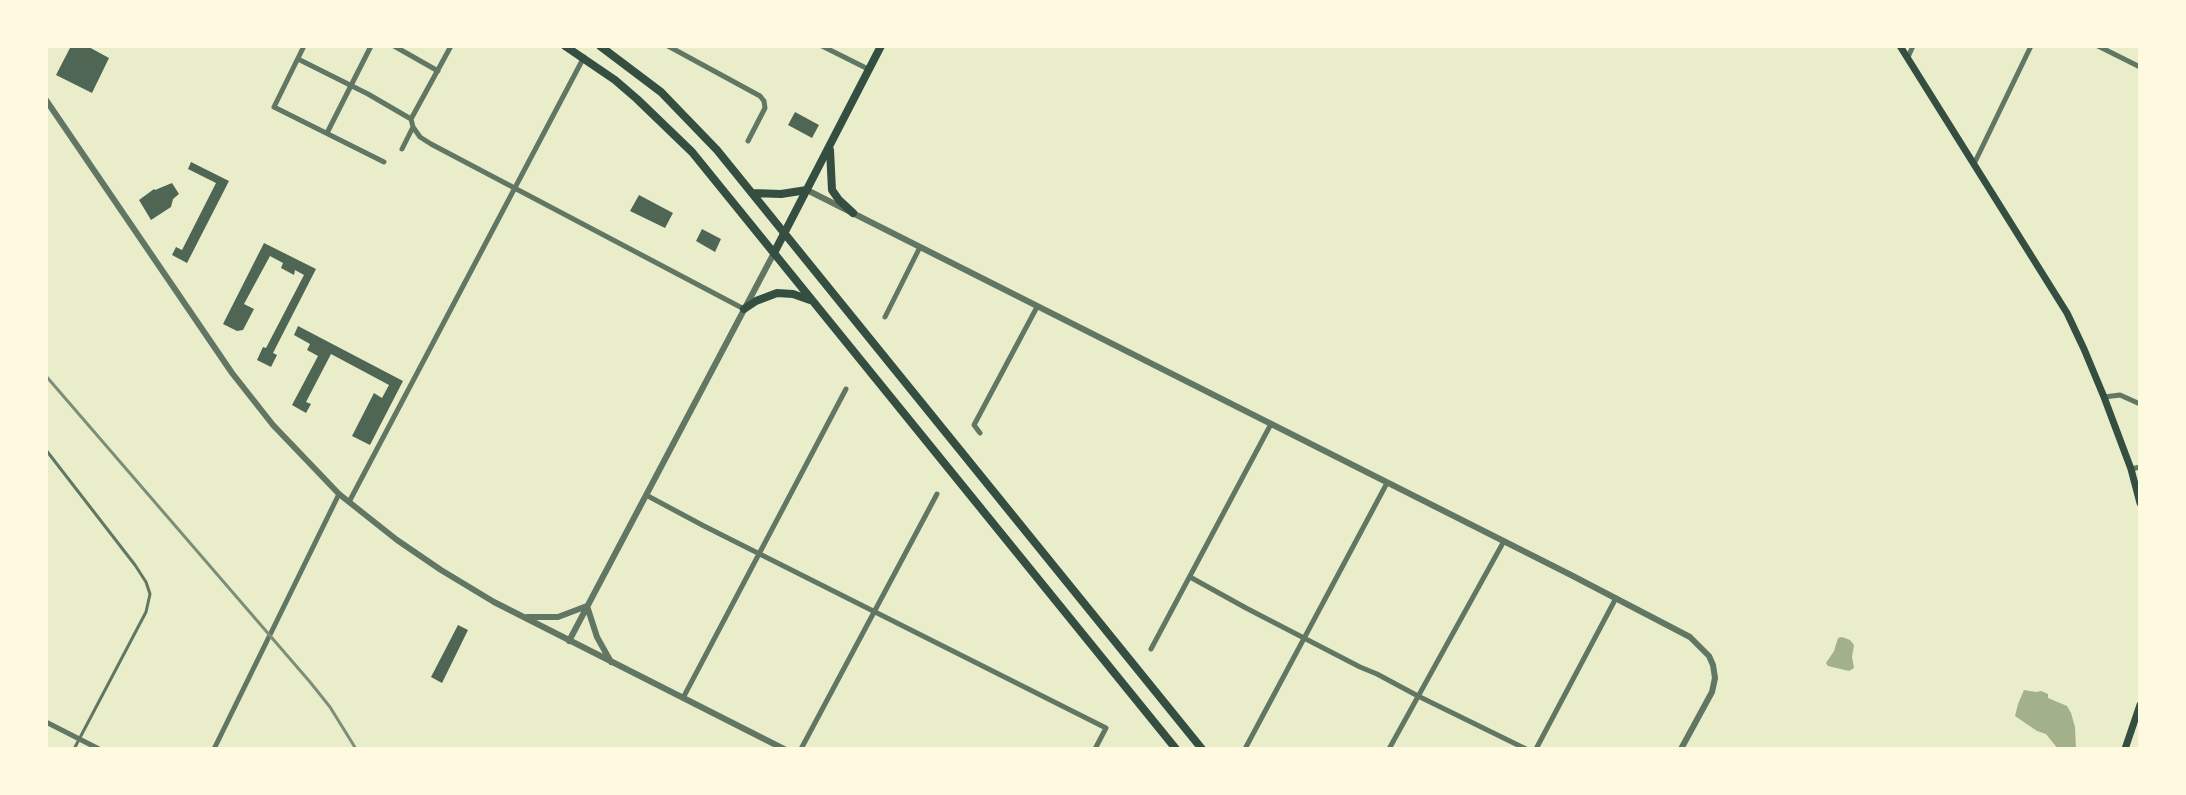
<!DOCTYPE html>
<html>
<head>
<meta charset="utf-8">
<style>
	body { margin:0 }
	#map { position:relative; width:2186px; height:795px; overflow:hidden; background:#e9edc9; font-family:"Noto Sans",sans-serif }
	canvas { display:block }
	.frame { position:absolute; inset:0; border:48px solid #fefae0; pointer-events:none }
</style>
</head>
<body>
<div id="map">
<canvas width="2186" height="795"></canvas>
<div class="frame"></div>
</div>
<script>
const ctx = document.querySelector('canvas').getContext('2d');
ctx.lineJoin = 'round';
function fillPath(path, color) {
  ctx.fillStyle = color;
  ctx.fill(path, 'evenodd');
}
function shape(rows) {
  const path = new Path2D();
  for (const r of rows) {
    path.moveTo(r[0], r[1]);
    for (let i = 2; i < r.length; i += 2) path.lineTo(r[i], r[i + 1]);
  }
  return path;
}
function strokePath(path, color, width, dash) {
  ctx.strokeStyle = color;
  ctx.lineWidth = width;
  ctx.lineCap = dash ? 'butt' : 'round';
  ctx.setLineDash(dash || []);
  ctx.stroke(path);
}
const water = shape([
	[1842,637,1850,640,1854,645,1852,657,1854,668,1849,671,1828,666,1826,663,1834,651,1838,638],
	[2024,690,2036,692,2041,691,2048,694,2048,698,2067,706,2071,713,2075,727,2076,749,2058,749,2046,734,2037,731,2015,716,2018,704]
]);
const building = shape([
	[71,46,87,46,109,58,92,93,56,75],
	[795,112,819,125,812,138,788,125],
	[191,162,229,181,187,263,172,255,176,247,182,250,216,183,188,169],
	[172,183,179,194,173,199,171,207,151,220,139,200,154,189,155,190],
	[639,195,673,213,665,228,630,211],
	[702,229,721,239,715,252,696,241],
	[264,243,316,269,273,353,277,355,271,367,257,360,263,347,266,348,304,275,295,270,294,275,281,268,283,263,270,256,244,304,254,309,243,330,237,331,223,324],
	[298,326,403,381,370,445,352,436,374,393,382,398,389,385,331,354,306,402,311,404,306,413,292,405,318,356,307,350,310,344,294,335],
	[458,625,468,630,442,683,431,677]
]);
const service = shape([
	[46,450,135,565,146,582,150,594,146,612,74,749]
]);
const minor = shape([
	[304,46,274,107,384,162],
	[394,46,438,71],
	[668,46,760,96,764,101,765,108,748,141],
	[822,46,868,69],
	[2098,46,2140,67],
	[1908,57,1913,46],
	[298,59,368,94,411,119],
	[413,127,420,137,431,144,744,309],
	[327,133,371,46],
	[402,149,413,127,411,119,451,46],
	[1974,164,2031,46],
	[885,317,920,247],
	[2104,397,2120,395,2140,404],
	[980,433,974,425,1037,307],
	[2131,469,2140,467],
	[646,495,704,526,1106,728,1095,749],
	[349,502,584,57],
	[1190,577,1246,608,1360,667,1377,674,1418,696,1526,749],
	[1151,649,1271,424],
	[683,698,846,389],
	[46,722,99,749],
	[1246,747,1387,483],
	[214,749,339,494],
	[801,749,937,494],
	[1389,749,1504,541],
	[1536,749,1616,598]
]);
const tertiary = shape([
	[46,100,232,373,273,425,339,494,397,540,441,570,494,602,784,749],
	[807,190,1571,575,1690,637,1709,656,1713,665,1715,678,1712,692,1681,749],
	[527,617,558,617,587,606,597,637,611,662],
	[569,641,774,253]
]);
const secondary = shape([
	[1900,46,2067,313,2084,349,2104,397,2131,469,2140,503],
	[2125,749,2140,705]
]);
const primary = shape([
	[830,150,832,190,839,200,853,213],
	[774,253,881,46]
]);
const trunk = shape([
	[565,46,615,80,637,99,692,152,1176,749],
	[600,46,661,92,717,150,1202,749],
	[752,193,781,194,807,190],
	[744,309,756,301,777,293,793,294,810,300]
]);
const rail = shape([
	[46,376,310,682,330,707,356,749]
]);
fillPath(water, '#a3b18a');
fillPath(building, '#4f6655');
strokePath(service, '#617663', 3);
strokePath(minor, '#617663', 5);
strokePath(tertiary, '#617663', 6);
strokePath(secondary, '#344e41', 7);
strokePath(primary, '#344e41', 8);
strokePath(trunk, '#344e41', 8);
strokePath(rail, '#7c8e77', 3);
</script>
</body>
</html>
